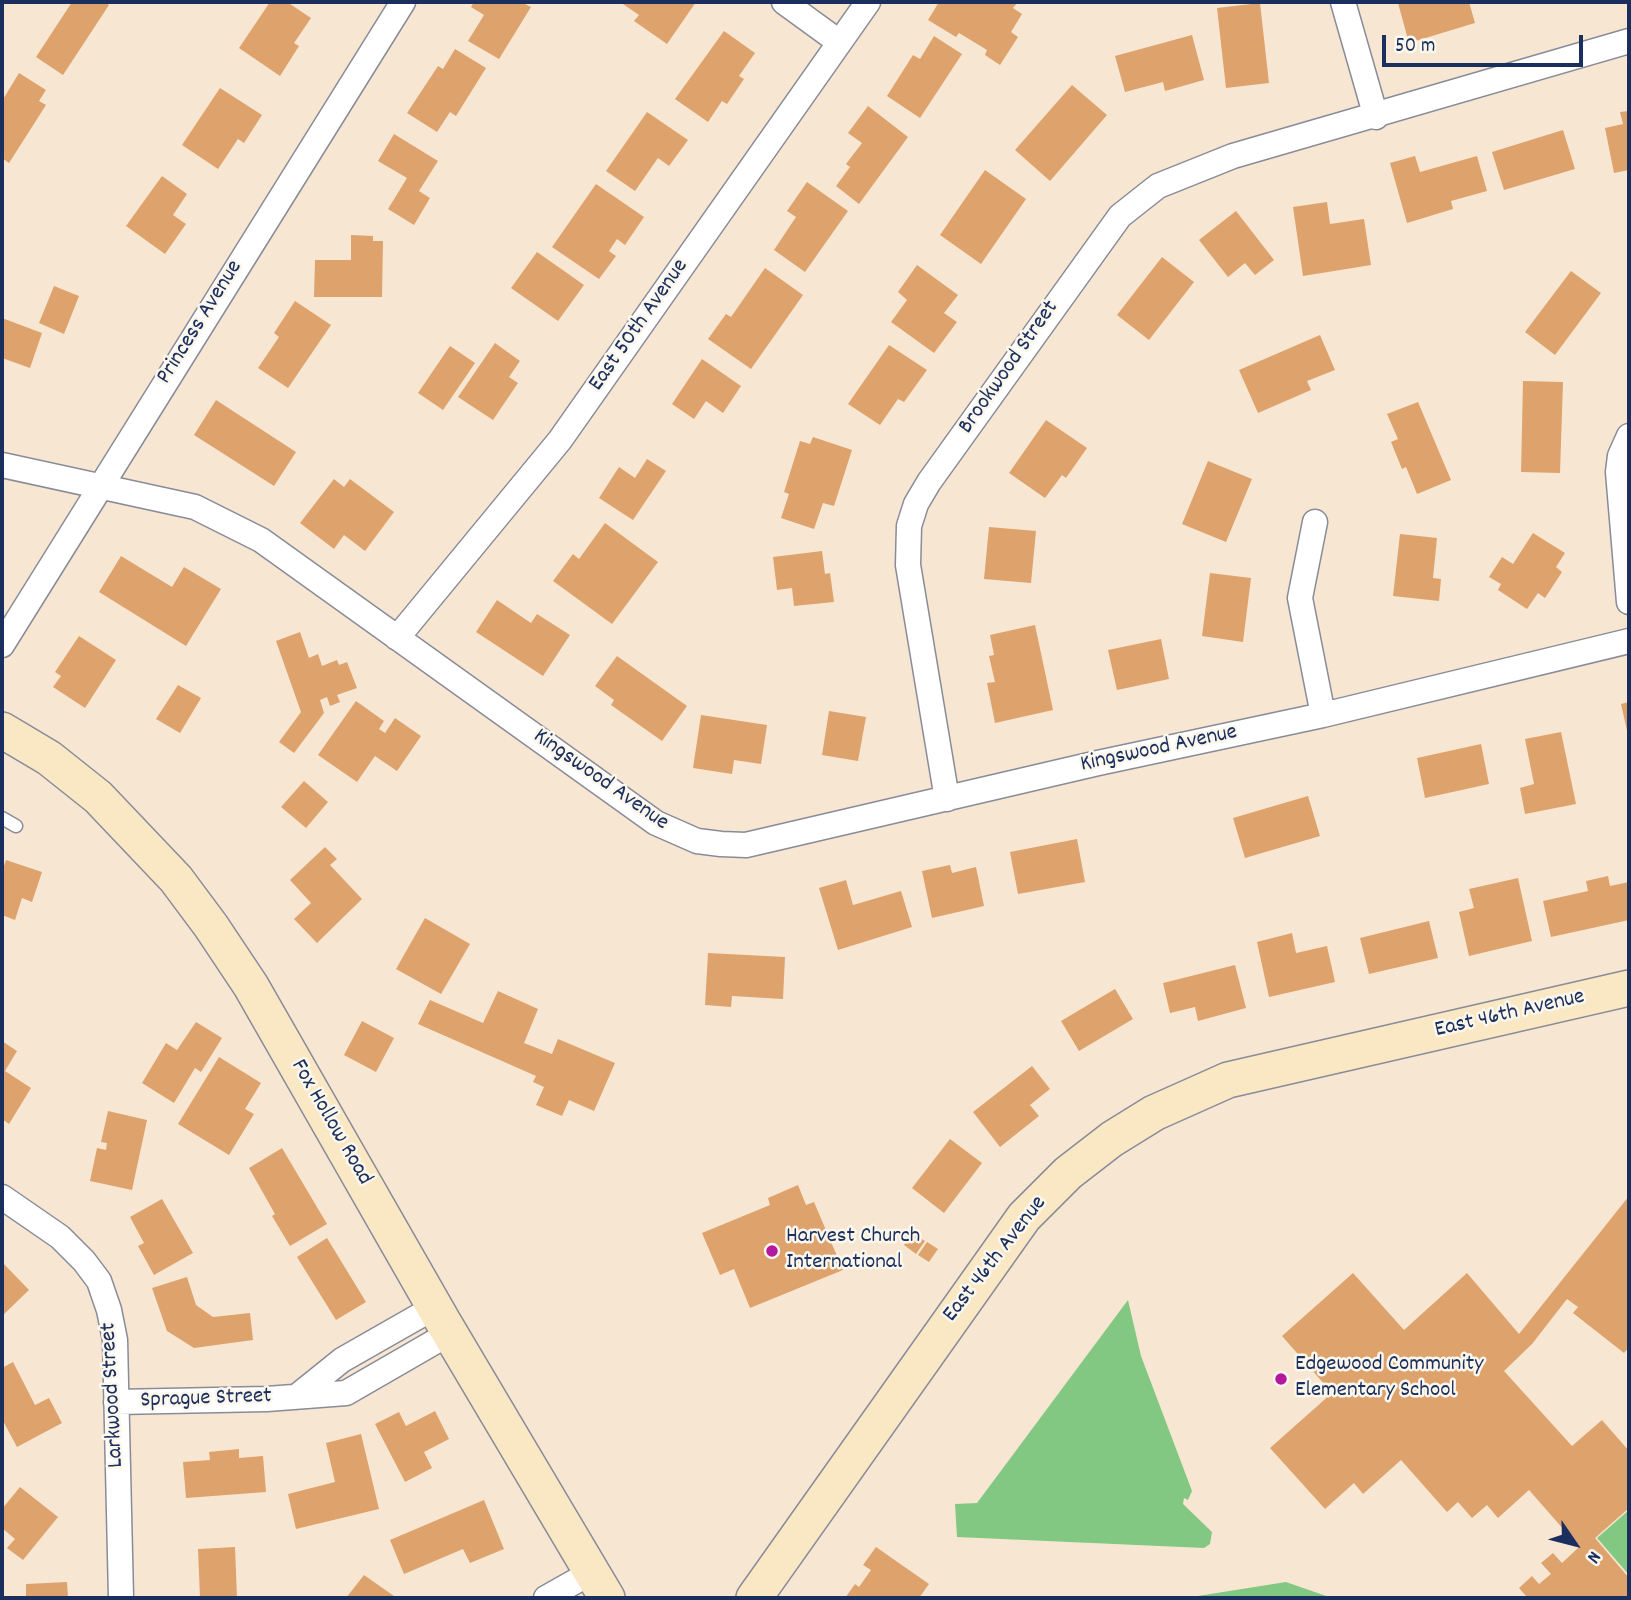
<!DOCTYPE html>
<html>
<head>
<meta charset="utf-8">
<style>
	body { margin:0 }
	#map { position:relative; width:1631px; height:1600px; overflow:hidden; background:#f7e7d2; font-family:Dekko,sans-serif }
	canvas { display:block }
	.frame { position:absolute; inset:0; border:4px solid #1b2f5e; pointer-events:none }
	.north { position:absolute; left:1540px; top:1509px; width:70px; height:70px; -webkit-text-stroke:5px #fbf7ec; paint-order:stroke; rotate:125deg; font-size:19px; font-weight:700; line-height:28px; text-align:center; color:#1b2f5e }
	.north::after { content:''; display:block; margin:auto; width:24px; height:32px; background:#1b2f5e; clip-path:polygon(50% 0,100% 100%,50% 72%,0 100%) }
	.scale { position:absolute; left:1382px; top:35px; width:201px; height:32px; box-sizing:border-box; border:4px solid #1b2f5e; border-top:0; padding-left:9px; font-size:21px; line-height:24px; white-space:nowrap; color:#1b2f5e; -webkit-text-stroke:5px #fbf7ec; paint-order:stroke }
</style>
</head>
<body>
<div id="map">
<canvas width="1631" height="1600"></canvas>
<div class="frame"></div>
<div class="north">N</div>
<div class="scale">50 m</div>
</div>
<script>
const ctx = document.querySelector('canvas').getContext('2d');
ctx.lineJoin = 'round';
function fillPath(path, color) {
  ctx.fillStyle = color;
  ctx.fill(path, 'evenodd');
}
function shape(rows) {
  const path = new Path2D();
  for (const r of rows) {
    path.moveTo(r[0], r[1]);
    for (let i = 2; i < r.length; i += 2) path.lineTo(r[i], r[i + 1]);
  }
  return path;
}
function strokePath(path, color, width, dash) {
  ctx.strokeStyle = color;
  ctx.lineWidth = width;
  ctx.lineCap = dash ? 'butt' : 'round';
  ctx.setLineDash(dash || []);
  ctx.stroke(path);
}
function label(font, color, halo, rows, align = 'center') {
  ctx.font = font + ' Dekko,sans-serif';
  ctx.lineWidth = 5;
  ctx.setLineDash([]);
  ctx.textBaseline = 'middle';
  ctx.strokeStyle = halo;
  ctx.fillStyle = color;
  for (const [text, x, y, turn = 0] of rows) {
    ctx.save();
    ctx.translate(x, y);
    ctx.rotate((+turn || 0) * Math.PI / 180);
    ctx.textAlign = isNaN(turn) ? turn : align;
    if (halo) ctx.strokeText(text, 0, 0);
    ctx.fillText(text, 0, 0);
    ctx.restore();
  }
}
const green = shape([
	[1128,1300,1141,1356,1192,1491,1188,1500,1184,1498,1183,1504,1212,1532,1210,1544,1204,1548,957,1537,955,1504,977,1503],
	[1629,1510,1629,1575,1597,1538],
	[1286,1582,1332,1598,1185,1598]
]);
const building = shape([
	[72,2,104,2,109,5,63,75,36,57],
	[270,2,287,2,311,18,294,43,299,46,280,76,239,48],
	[474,2,521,2,531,7,499,59,468,41,484,15,471,7],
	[620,2,696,2,667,44,634,21,639,15],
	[939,2,1018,2,1013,8,1022,14,1011,32,1018,37,1000,65,985,55,987,50,959,33,956,37,928,20],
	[1403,2,1469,2,1475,23,1409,43,1398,3],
	[1260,3,1269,83,1226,88,1217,8],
	[724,31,755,53,739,76,744,79,727,104,722,101,708,122,675,99],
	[1192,35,1204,80,1165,91,1163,82,1125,92,1115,56],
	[934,36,962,54,920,118,887,96,913,55,920,59],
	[455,49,486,68,456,116,450,112,437,132,407,113,438,66,443,69],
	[19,73,46,90,39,101,46,105,9,163,2,158,2,101],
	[1072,85,1107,115,1050,181,1015,150],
	[220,88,262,115,244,143,238,139,218,169,182,145],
	[868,106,908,137,859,204,836,186,850,167,846,164,862,143,848,133],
	[1629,111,1629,170,1614,173,1605,128,1623,124,1620,112],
	[647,112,688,140,669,166,658,158,635,191,606,171],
	[1563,130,1575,169,1504,190,1492,152],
	[394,134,438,161,419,191,430,198,414,225,388,209,407,178,378,161],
	[1415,156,1420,172,1477,156,1487,191,1451,201,1453,209,1407,223,1390,163],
	[985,170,1026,199,981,264,940,235],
	[162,176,187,194,173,215,186,224,165,254,126,226],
	[807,182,848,211,805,272,774,250,796,217,787,211],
	[596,184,644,217,625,245,617,239,609,251,616,256,599,279,552,247],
	[1327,202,1330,224,1364,219,1371,265,1303,276,1293,207],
	[1236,211,1274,260,1255,275,1245,263,1228,277,1199,240],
	[351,235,373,236,373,241,383,241,382,297,314,297,315,260,351,260],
	[537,252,584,285,558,321,511,288],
	[1162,257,1194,282,1149,340,1117,315],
	[917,265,958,295,944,313,957,322,934,353,891,322,907,300,898,292],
	[765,268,803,295,751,369,708,339,726,314,731,317],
	[1571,271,1601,293,1555,355,1525,332],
	[54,286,79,296,64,334,39,323],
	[295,301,331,325,288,388,258,368,279,337,274,333],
	[2,318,42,333,30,368,2,358],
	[1320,335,1335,370,1307,381,1311,390,1258,413,1239,370],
	[495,343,520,361,509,377,518,383,493,420,458,397],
	[889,345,927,370,904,402,898,399,880,425,848,404],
	[450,346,475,363,443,410,418,393],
	[702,359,741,386,723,413,706,401,694,419,672,404],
	[1523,381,1563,382,1560,473,1521,472],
	[216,400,296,452,274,486,194,435],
	[1418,402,1451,480,1417,494,1406,467,1402,469,1391,442,1398,439,1387,414],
	[1046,420,1087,448,1066,478,1062,475,1045,498,1009,473],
	[813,437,852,450,834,506,823,503,814,529,781,518,789,494,784,492,800,441,810,444],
	[647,459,666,471,633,520,599,498,619,467,635,478],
	[1208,461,1252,479,1226,542,1182,524],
	[334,479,344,487,350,479,394,512,365,551,344,535,334,549,300,523],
	[605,523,658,562,612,624,553,581,573,554,579,559],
	[989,527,1036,531,1031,583,984,579],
	[1533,533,1565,553,1556,567,1562,572,1545,598,1538,593,1527,609,1498,590,1501,584,1489,577,1502,557,1513,564],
	[1400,534,1437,538,1433,578,1441,579,1439,601,1393,596],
	[822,551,825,574,830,573,834,602,794,606,792,588,777,590,773,557],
	[121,556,172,587,184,567,221,589,186,646,99,592],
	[1210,573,1251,578,1243,642,1202,636],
	[497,600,531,623,537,614,570,635,543,676,476,632],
	[1035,625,1053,710,995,723,987,683,995,682,989,656,994,655,990,635],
	[300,632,309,658,318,654,322,666,337,660,339,665,347,662,357,688,337,695,340,702,330,706,327,697,320,700,324,713,294,753,279,742,301,712,276,641],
	[79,636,116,660,85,708,53,687,61,676,55,672],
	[1161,639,1169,679,1117,690,1108,650],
	[617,656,687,706,662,741,611,705,614,700,595,686],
	[178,685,201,698,180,733,156,719],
	[356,701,384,721,379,729,385,733,395,718,421,736,397,771,375,756,357,782,318,755],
	[1629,702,1629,735,1628,735,1621,704],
	[829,711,866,717,858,761,822,755],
	[701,715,767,725,761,764,734,760,732,774,693,768],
	[1561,732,1576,804,1525,814,1520,788,1534,784,1525,739],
	[1481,744,1489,784,1425,798,1417,758],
	[304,781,328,802,306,828,281,807],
	[1308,796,1320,836,1245,858,1233,818],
	[1077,839,1085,882,1018,894,1010,852],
	[325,847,337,859,330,865,362,899,317,943,294,919,311,903,290,880],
	[6,860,42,872,32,902,22,898,15,920,2,915,2,872],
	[950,865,952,873,976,867,984,906,932,918,922,871],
	[1608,876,1610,886,1629,882,1629,920,1551,937,1543,901,1588,891,1586,881],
	[1518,878,1532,941,1469,956,1459,912,1474,908,1469,889],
	[846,880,853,905,901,891,912,927,838,950,819,888],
	[425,918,470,944,441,994,396,969],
	[1429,921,1438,958,1369,974,1360,938],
	[1292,933,1296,953,1327,946,1335,982,1269,997,1257,942],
	[708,953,785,957,783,999,732,996,731,1007,705,1005],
	[1235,965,1246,1008,1198,1021,1195,1007,1170,1013,1163,983],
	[1115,989,1133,1019,1079,1051,1061,1021],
	[498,991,538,1009,524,1043,552,1054,558,1039,615,1063,594,1111,569,1100,562,1116,536,1105,544,1087,533,1082,536,1076,418,1024,430,1000,483,1023],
	[362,1021,394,1038,376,1072,344,1055],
	[196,1022,222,1038,201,1072,195,1068,174,1103,142,1083,166,1043,177,1050],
	[2,1041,17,1051,5,1071,31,1088,9,1124,2,1119],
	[219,1057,261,1083,245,1109,254,1114,229,1155,178,1124],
	[1032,1066,1050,1089,1030,1105,1039,1116,1000,1147,973,1112],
	[108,1111,147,1120,132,1190,90,1181,97,1148,106,1150,107,1143,101,1142],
	[950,1139,982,1163,944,1213,912,1188],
	[282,1148,327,1224,290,1246,272,1216,275,1214,249,1168],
	[798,1185,806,1205,814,1202,843,1270,750,1308,734,1269,720,1275,702,1233,770,1205,768,1198],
	[1629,1196,1629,1347,1624,1353,1573,1313,1578,1307,1567,1299,1532,1344,1504,1371,1572,1446,1602,1420,1629,1451,1629,1508,1595,1538,1629,1578,1629,1598,1524,1598,1526,1596,1519,1588,1532,1576,1539,1584,1551,1574,1541,1563,1553,1553,1562,1563,1579,1547,1529,1490,1498,1518,1487,1505,1472,1518,1458,1502,1447,1512,1401,1460,1363,1494,1354,1483,1325,1509,1270,1448,1332,1393,1282,1336,1353,1273,1404,1330,1467,1273,1519,1334],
	[162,1199,193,1253,154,1275,138,1246,144,1243,130,1217],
	[912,1233,925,1241,916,1254,904,1245],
	[327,1238,366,1302,336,1320,297,1257],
	[927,1242,938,1249,929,1262,918,1255],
	[2,1262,29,1290,2,1316],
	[187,1277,196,1305,213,1317,250,1313,253,1340,194,1348,167,1331,152,1288],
	[13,1362,35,1405,49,1398,62,1423,17,1447,2,1419,2,1368],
	[435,1411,449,1439,424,1452,432,1468,405,1482,375,1424,399,1412,406,1426],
	[361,1434,379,1509,296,1529,288,1494,335,1482,326,1443],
	[239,1449,239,1458,263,1456,266,1492,186,1498,183,1462,210,1460,209,1452],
	[20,1487,58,1517,23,1560,7,1548,15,1539,2,1528,2,1509],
	[484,1500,504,1549,470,1563,463,1549,404,1574,390,1540],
	[235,1547,237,1598,200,1598,198,1549],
	[876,1547,929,1584,919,1598,845,1598,855,1584,859,1587,871,1570,863,1565],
	[364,1575,394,1596,392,1598,346,1598],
	[67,1582,68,1598,26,1598,26,1584]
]);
const lane = shape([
	[2,818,16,826]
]);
const street = shape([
	[784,2,839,42],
	[1343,2,1376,117],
	[1629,436,1620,456,1618,472,1629,602],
	[2,465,195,507,261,540,656,823,697,841,721,844,746,845,1098,763,1323,715,1629,641],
	[1315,522,1300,598,1323,715],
	[397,638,560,440,868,2],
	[2,645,403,2],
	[947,799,908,565,909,526,916,504,929,482,1120,216,1158,186,1233,156,1629,41],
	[2,1197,60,1237,84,1261,99,1281,109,1310,115,1340,121,1598],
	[296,1397,342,1360,435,1307],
	[116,1402,267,1399,346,1393,450,1333],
	[546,1598,592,1572]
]);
const secondary = shape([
	[2,730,49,758,98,797,176,879,211,926,251,986,442,1320,607,1598],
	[754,1598,1024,1217,1068,1173,1112,1139,1154,1113,1228,1080,1629,988]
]);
const markers = [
	[772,1251,7,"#b5179e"],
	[1281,1379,7,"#b5179e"]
];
const streetNames = [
	["Princess Avenue",201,323,-58],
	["East 50th Avenue",640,326,-55],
	["Brookwood Street",1010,368,-55],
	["Kingswood Avenue",1159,750,-12],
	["Kingswood Avenue",600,781,35],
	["East 46th Avenue",1510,1015,-13],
	["Fox Hollow Road",330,1123,60],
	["East 46th Avenue",996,1260,-52],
	["Larkwood Street",114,1395,-93],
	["Sprague Street",206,1400,-2]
];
const poiNames = [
	["Harvest Church",786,1238],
	["International",786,1264],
	["Edgewood Community",1295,1366],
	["Elementary School",1295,1392]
];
fillPath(green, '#83c882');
fillPath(building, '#dea26d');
strokePath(lane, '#898b98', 15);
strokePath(street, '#898b98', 27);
strokePath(secondary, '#898b98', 38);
strokePath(lane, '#fff', 12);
strokePath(street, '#fff', 24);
strokePath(secondary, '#fae7c3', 35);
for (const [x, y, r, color] of markers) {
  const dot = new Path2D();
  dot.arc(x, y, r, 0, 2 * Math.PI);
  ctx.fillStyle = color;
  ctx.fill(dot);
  strokePath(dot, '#fbf7ec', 2.5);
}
label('23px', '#1b2f5e', '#fbf7ec', streetNames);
label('23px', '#1b2f5e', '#fbf7ec', poiNames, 'left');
</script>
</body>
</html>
